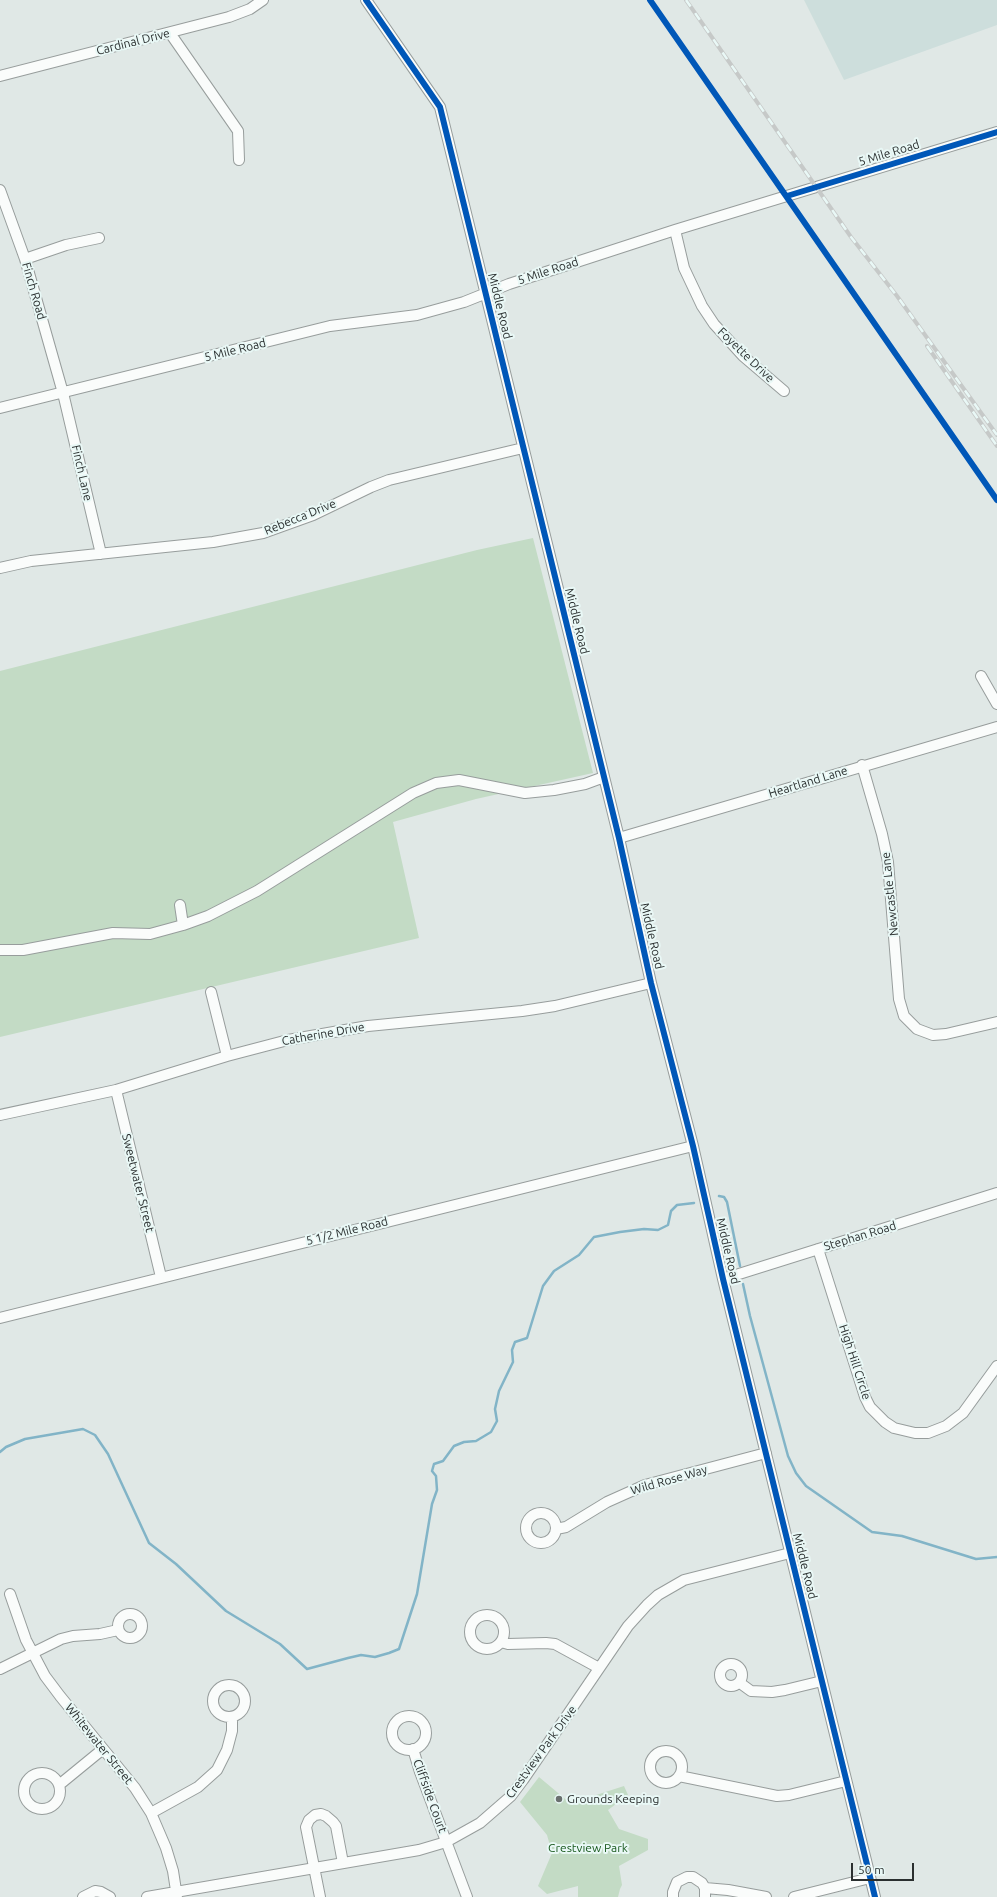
<!DOCTYPE html>
<html>
<head>
<meta charset="utf-8">
<style>
	body { margin:0 }
	#map { position:relative; width:997px; height:1897px; overflow:hidden; background:#e0e8e6; font-family:Ubuntu,sans-serif }
	canvas { display:block }
	.scale { position:absolute; left:851px; top:1863px; width:63px; height:18px; box-sizing:border-box; border:2px solid #2a2f2f; border-top:0; padding-left:5px; font-size:12px; line-height:14px; white-space:nowrap; color:#2a2f2f; -webkit-text-stroke:3px #e9f8f6; paint-order:stroke }
</style>
</head>
<body>
<div id="map">
<canvas width="997" height="1897"></canvas>
<div class="scale">50 m</div>
</div>
<script>
const ctx = document.querySelector('canvas').getContext('2d');
ctx.lineJoin = 'round';
function fillPath(path, color) {
  ctx.fillStyle = color;
  ctx.fill(path, 'evenodd');
}
function shape(rows) {
  const path = new Path2D();
  for (const r of rows) {
    if (r.length === 3) {
      path.moveTo(r[0] + r[2], r[1]);
      path.arc(r[0], r[1], r[2], 0, 2 * Math.PI);
      continue;
    }
    path.moveTo(r[0], r[1]);
    for (let i = 2; i < r.length; i += 2) path.lineTo(r[i], r[i + 1]);
  }
  return path;
}
function strokePath(path, color, width, dash) {
  ctx.strokeStyle = color;
  ctx.lineWidth = width;
  ctx.lineCap = dash ? 'butt' : 'round';
  ctx.setLineDash(dash || []);
  ctx.stroke(path);
}
function label(font, color, halo, rows, align = 'center') {
  ctx.font = font + ' Ubuntu,sans-serif';
  ctx.lineWidth = 4;
  ctx.setLineDash([]);
  ctx.textBaseline = 'middle';
  ctx.strokeStyle = halo;
  ctx.fillStyle = color;
  for (const [text, x, y, turn = 0] of rows) {
    ctx.save();
    ctx.translate(x, y);
    ctx.rotate((+turn || 0) * Math.PI / 180);
    ctx.textAlign = isNaN(turn) ? turn : align;
    if (halo) ctx.strokeText(text, 0, 0);
    ctx.fillText(text, 0, 0);
    ctx.restore();
  }
}
const built = shape([
	[804,0,997,0,997,25,844,80]
]);
const green = shape([
	[533,538,593,773,476,799,393,822,419,938,0,1037,0,671,477,550],
	[539,1777,570,1803,581,1798,593,1796,624,1786,628,1795,608,1810,619,1829,648,1839,648,1850,619,1866,622,1885,620,1889,618,1897,578,1897,578,1886,547,1894,538,1886,552,1853,547,1835,520,1802]
]);
const stream = shape([
	[719,1196,724,1197,727,1202,740,1266],
	[743,1284,750,1316,788,1456,796,1473,806,1486,872,1532,902,1536,976,1559,997,1557],
	[0,1452,6,1447,25,1439,83,1429,95,1435,108,1454,149,1543,176,1564,226,1611,280,1644,307,1669,348,1658,361,1655,375,1657,389,1653,399,1649,417,1594,432,1504,437,1490,436,1476,432,1471,434,1464,443,1461,454,1446,464,1442,476,1441,491,1432,497,1421,495,1409,499,1391,513,1362,512,1350,515,1342,527,1338,543,1286,554,1271,579,1255,594,1237,620,1232,644,1229,658,1230,668,1225,671,1211,677,1205,694,1203]
]);
const minor = shape([
	[366,0,440,107,619,838,651,983,693,1146,723,1279,875,1897],
	[170,33,238,131,239,160],
	[0,76,229,17,250,9,263,0],
	[0,190,25,259,63,393,101,554],
	[675,230,684,268,702,306,714,324,743,356,784,391],
	[25,259,66,245,99,238],
	[0,408,330,326,417,315,464,302,509,284,675,230,997,132],
	[0,568,31,561,213,542,263,533,313,515,371,487,389,480,523,448],
	[981,676,997,704],
	[862,765,882,834,888,862,899,999,904,1016,917,1029,933,1035,946,1034,997,1022],
	[619,838,997,727],
	[180,905,183,925],
	[0,950,23,950,113,933,150,934,183,925,208,916,257,891,413,793,436,783,459,780,525,793,554,790,585,784,604,777],
	[211,992,227,1056],
	[116,1090,161,1277],
	[0,1115,116,1090,227,1056,288,1040,368,1026,522,1011,555,1006,651,983],
	[818,1249,865,1397,870,1407,885,1422,894,1428,915,1433,928,1433,946,1426,963,1413,997,1366],
	[723,1279,997,1193],
	[0,1318,693,1146],
	[541,1528,15],
	[556,1529,566,1527,607,1502,645,1485,766,1453],
	[10,1594,26,1640,45,1676,60,1696,135,1788,151,1813,166,1848,173,1871,177,1897],
	[130,1626,12],
	[487,1632,17],
	[501,1642,508,1644,546,1643,555,1644,599,1668],
	[731,1675,11],
	[0,1669,61,1639,73,1636,100,1634,118,1630],
	[740,1683,751,1691,772,1692,785,1690,822,1681],
	[229,1701,16],
	[409,1733,17],
	[413,1749,420,1772,467,1897],
	[666,1767,16],
	[42,1791,18],
	[679,1776,777,1796,789,1795,846,1781],
	[59,1785,103,1749],
	[151,1813,198,1787,217,1770,227,1750,232,1731,232,1717],
	[705,1888,728,1890,766,1897],
	[83,1897,95,1891,101,1892,110,1897],
	[147,1897,419,1850,446,1842,480,1823,511,1796,523,1780,628,1626,647,1605,658,1595,684,1580,790,1553],
	[320,1897,306,1827,309,1820,315,1815,321,1814,326,1816,333,1822,336,1826,343,1863],
	[673,1897,673,1892,677,1882,687,1877,693,1877,702,1883,705,1888,705,1897],
	[794,1897,870,1878]
]);
const rail = shape([
	[686,0,851,237,897,296,997,435],
	[927,346,997,446]
]);
const cycleway = shape([
	[366,0,440,107,619,838,651,983,693,1146,723,1279,875,1897],
	[650,0,997,500],
	[787,196,997,132]
]);
const markers = [
	[559,1799,4,"#6a706f"]
];
const streetNames = [
	["Cardinal Drive",133,42,-14],
	["5 Mile Road",889,153,-17],
	["5 Mile Road",548,271,-18],
	["Finch Road",34,291,74],
	["Middle Road",500,306,76],
	["5 Mile Road",235,350,-14],
	["Foyette Drive",746,355,44],
	["Finch Lane",82,473,77],
	["Rebecca Drive",300,517,-22],
	["Middle Road",577,621,76],
	["Heartland Lane",808,782,-17],
	["Newcastle Lane",890,894,-96],
	["Middle Road",652,936,77],
	["Catherine Drive",323,1034,-10],
	["Sweetwater Street",138,1183,76],
	["5 1/2 Mile Road",347,1231,-14],
	["Stephan Road",860,1236,-17],
	["Middle Road",728,1251,77],
	["High Hill Circle",855,1362,72],
	["Wild Rose Way",669,1480,-16],
	["Middle Road",805,1566,76],
	["Whitewater Street",99,1744,51],
	["Crestview Park Drive",541,1752,-54],
	["Cliffside Court",430,1796,70]
];
const poiNames = [
	["Grounds Keeping",567,1799]
];
const parkNames = [
	["Crestview Park",588,1848]
];
fillPath(built, '#cddedc');
fillPath(green, '#c3dbc5');
strokePath(stream, '#82b4c7', 2.5);
strokePath(minor, '#979d9c', 12);
strokePath(minor, '#fafcfb', 10);
strokePath(rail, '#c6c9c8', 4);
strokePath(rail, '#e9f8f6', 2.5, [8]);
strokePath(cycleway, '#0057b8', 6);
for (const [x, y, r, color] of markers) {
  const dot = new Path2D();
  dot.arc(x, y, r, 0, 2 * Math.PI);
  ctx.fillStyle = color;
  ctx.fill(dot);
  strokePath(dot, '#e9f8f6', 1.5);
}
label('12px', '#2a2f2f', '#e9f8f6', streetNames);
label('12px', '#2a2f2f', '#e9f8f6', poiNames, 'left');
label('12px', '#18581d', '#e9f8f6', parkNames);
</script>
</body>
</html>
